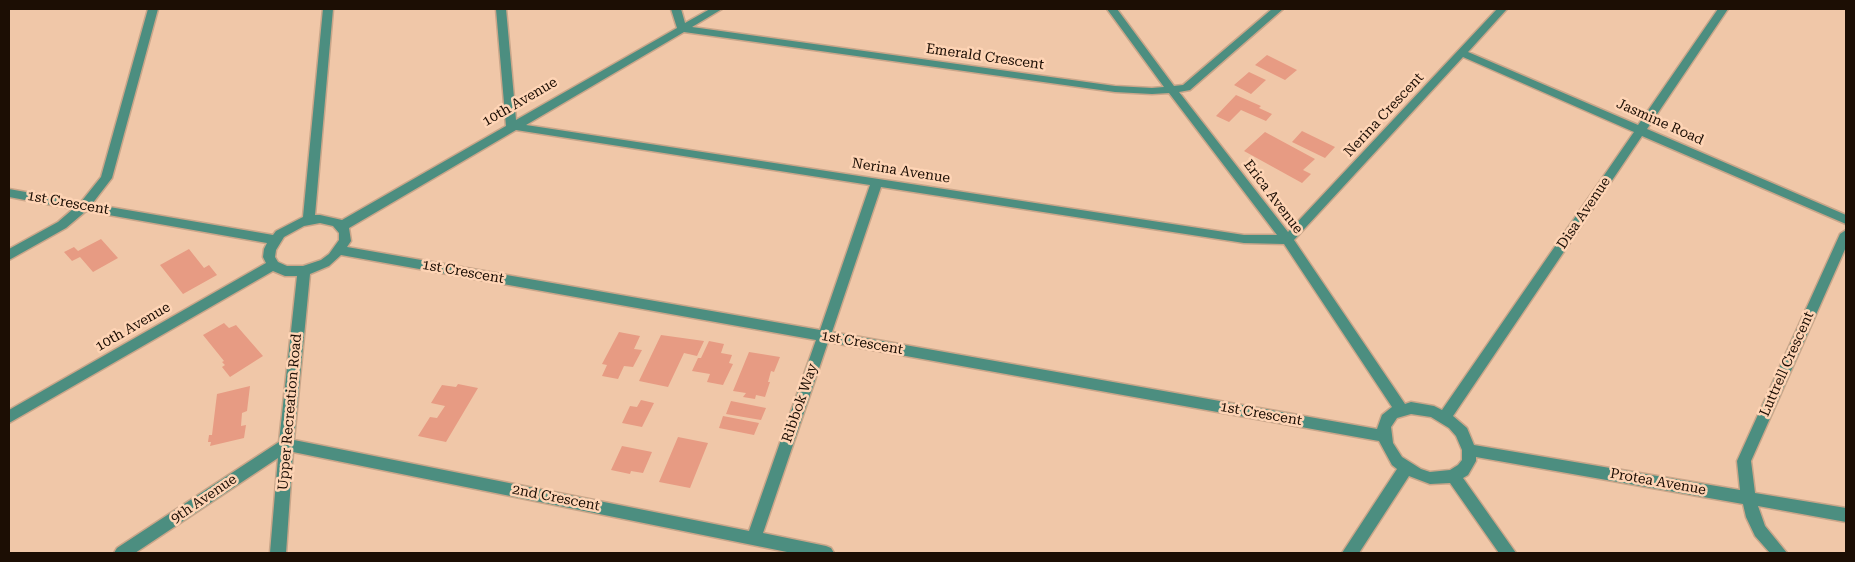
<!DOCTYPE html>
<html>
<head>
<meta charset="utf-8">
<style>
	body { margin:0 }
	#map { position:relative; width:1855px; height:562px; overflow:hidden; background:#f0c7a8; font-family:"Roboto Serif",serif }
	canvas { display:block }
	.frame { position:absolute; inset:0; border:10px solid #1c0e04; pointer-events:none }
</style>
</head>
<body>
<div id="map">
<canvas width="1855" height="562"></canvas>
<div class="frame"></div>
</div>
<script>
const ctx = document.querySelector('canvas').getContext('2d');
ctx.lineJoin = 'round';
function fillPath(path, color) {
  ctx.fillStyle = color;
  ctx.fill(path, 'evenodd');
}
function shape(rows) {
  const path = new Path2D();
  for (const r of rows) {
    path.moveTo(r[0], r[1]);
    for (let i = 2; i < r.length; i += 2) path.lineTo(r[i], r[i + 1]);
  }
  return path;
}
function strokePath(path, color, width, dash) {
  ctx.strokeStyle = color;
  ctx.lineWidth = width;
  ctx.lineCap = dash ? 'butt' : 'round';
  ctx.setLineDash(dash || []);
  ctx.stroke(path);
}
function label(font, color, halo, rows, align = 'center') {
  ctx.font = font + ' "Roboto Serif",serif';
  ctx.lineWidth = 5;
  ctx.setLineDash([]);
  ctx.textBaseline = 'middle';
  ctx.strokeStyle = halo;
  ctx.fillStyle = color;
  for (const [text, x, y, turn = 0] of rows) {
    ctx.save();
    ctx.translate(x, y);
    ctx.rotate((+turn || 0) * Math.PI / 180);
    ctx.textAlign = isNaN(turn) ? turn : align;
    if (halo) ctx.strokeText(text, 0, 0);
    ctx.fillText(text, 0, 0);
    ctx.restore();
  }
}
const building = shape([
	[1267,55,1297,70,1285,80,1255,65],
	[1249,72,1266,80,1251,94,1234,85],
	[1236,95,1261,106,1259,108,1272,114,1266,121,1241,110,1229,122,1216,116],
	[1302,131,1335,147,1325,158,1292,142],
	[1265,132,1315,159,1303,170,1311,174,1302,183,1244,151],
	[101,239,118,258,93,272,80,257,72,261,64,252,74,247,78,251],
	[189,249,204,268,209,265,217,275,183,294,160,265],
	[224,323,229,328,236,325,263,356,230,377,222,367,225,365,222,362,224,361,203,335],
	[619,332,640,336,634,349,642,350,633,367,624,366,618,379,602,376,607,365,602,364],
	[661,335,704,341,697,356,684,353,668,387,639,381],
	[709,341,724,344,721,353,732,355,729,363,733,364,723,385,707,382,710,374,692,371,698,358,701,358],
	[749,352,780,357,774,372,771,371,768,382,770,382,765,397,756,395,755,399,743,397,746,393,733,391],
	[458,384,478,388,446,442,418,436,430,417,437,418,445,406,431,403,442,385,456,387],
	[250,386,247,411,242,413,241,426,246,425,244,438,210,446,211,442,208,442,209,435,212,435,217,394],
	[641,400,654,403,642,427,622,423,630,406,637,407],
	[731,401,766,408,761,420,726,414],
	[723,416,759,423,754,435,719,428],
	[678,437,708,443,690,488,659,482],
	[622,446,652,452,643,473,631,471,630,474,611,470]
]);
const minor = shape([
	[148,9,158,9,112,178,92,204,273,235,276,231,303,217,323,9,333,9,315,215,320,215,342,220,506,126,496,9,506,9,516,120,677,28,671,9,681,9,685,23,710,9,722,9,692,27,1115,86,1152,88,1164,87,1107,9,1117,9,1174,86,1183,85,1272,9,1283,9,1190,90,1179,92,1288,232,1497,9,1507,9,1468,52,1638,125,1718,9,1728,9,1647,129,1846,215,1846,224,1642,136,1453,416,1467,428,1474,445,1740,490,1737,461,1840,234,1846,230,1846,247,1751,461,1755,493,1846,508,1846,522,1758,506,1765,526,1787,553,1770,553,1755,536,1746,517,1743,504,1476,457,1476,461,1468,475,1463,478,1516,553,1499,553,1450,483,1430,484,1409,476,1359,553,1342,553,1397,469,1392,465,1379,441,828,342,763,533,826,546,831,548,834,553,792,553,293,452,286,553,270,553,278,458,135,553,114,553,117,548,279,442,297,276,285,276,273,271,9,423,9,410,266,263,263,257,264,249,267,243,86,211,66,228,9,260,9,249,58,222,73,209,9,197,9,189,81,202,101,177,148,9],
	[684,32,1115,92,1152,94,1169,93,1277,235,1244,235,526,125,684,32],
	[1463,57,1634,132,1442,410,1434,406,1411,402,1405,404,1294,240,1463,57],
	[516,130,870,185,820,330,347,247,351,241,349,228,516,130],
	[881,187,1244,243,1284,244,1392,407,1382,415,1377,429,832,332,881,187],
	[320,223,333,226,339,233,339,240,329,254,321,260,303,266,287,266,278,262,275,257,276,250,284,237,304,226,320,223],
	[341,255,816,340,749,531,294,440,310,274,329,266,341,255],
	[1411,414,1431,417,1449,428,1456,436,1462,450,1462,460,1458,465,1450,470,1430,472,1421,469,1402,457,1393,443,1391,427,1397,418,1411,414]
]);
const streetNames = [
	["Emerald Crescent",985,57,8],
	["10th Avenue",520,102,-30],
	["Nerina Crescent",1384,115,-47],
	["Jasmine Road",1660,122,24],
	["Nerina Avenue",901,171,9],
	["Erica Avenue",1273,197,53],
	["1st Crescent",68,203,10],
	["Disa Avenue",1584,213,-56],
	["1st Crescent",463,272,10],
	["10th Avenue",133,327,-30],
	["1st Crescent",862,343,10],
	["Luttrell Crescent",1787,364,-66],
	["Ribbok Way",800,403,-71],
	["Upper Recreation Road",290,412,-85],
	["1st Crescent",1261,414,10],
	["Protea Avenue",1658,482,10],
	["2nd Crescent",556,498,11],
	["9th Avenue",204,499,-34]
];
fillPath(building, '#e79b83');
strokePath(minor, '#caa68a', 3);
fillPath(minor, '#4c8e80');
label('14px', '#1c0e04', '#fed4b5', streetNames);
</script>
</body>
</html>
